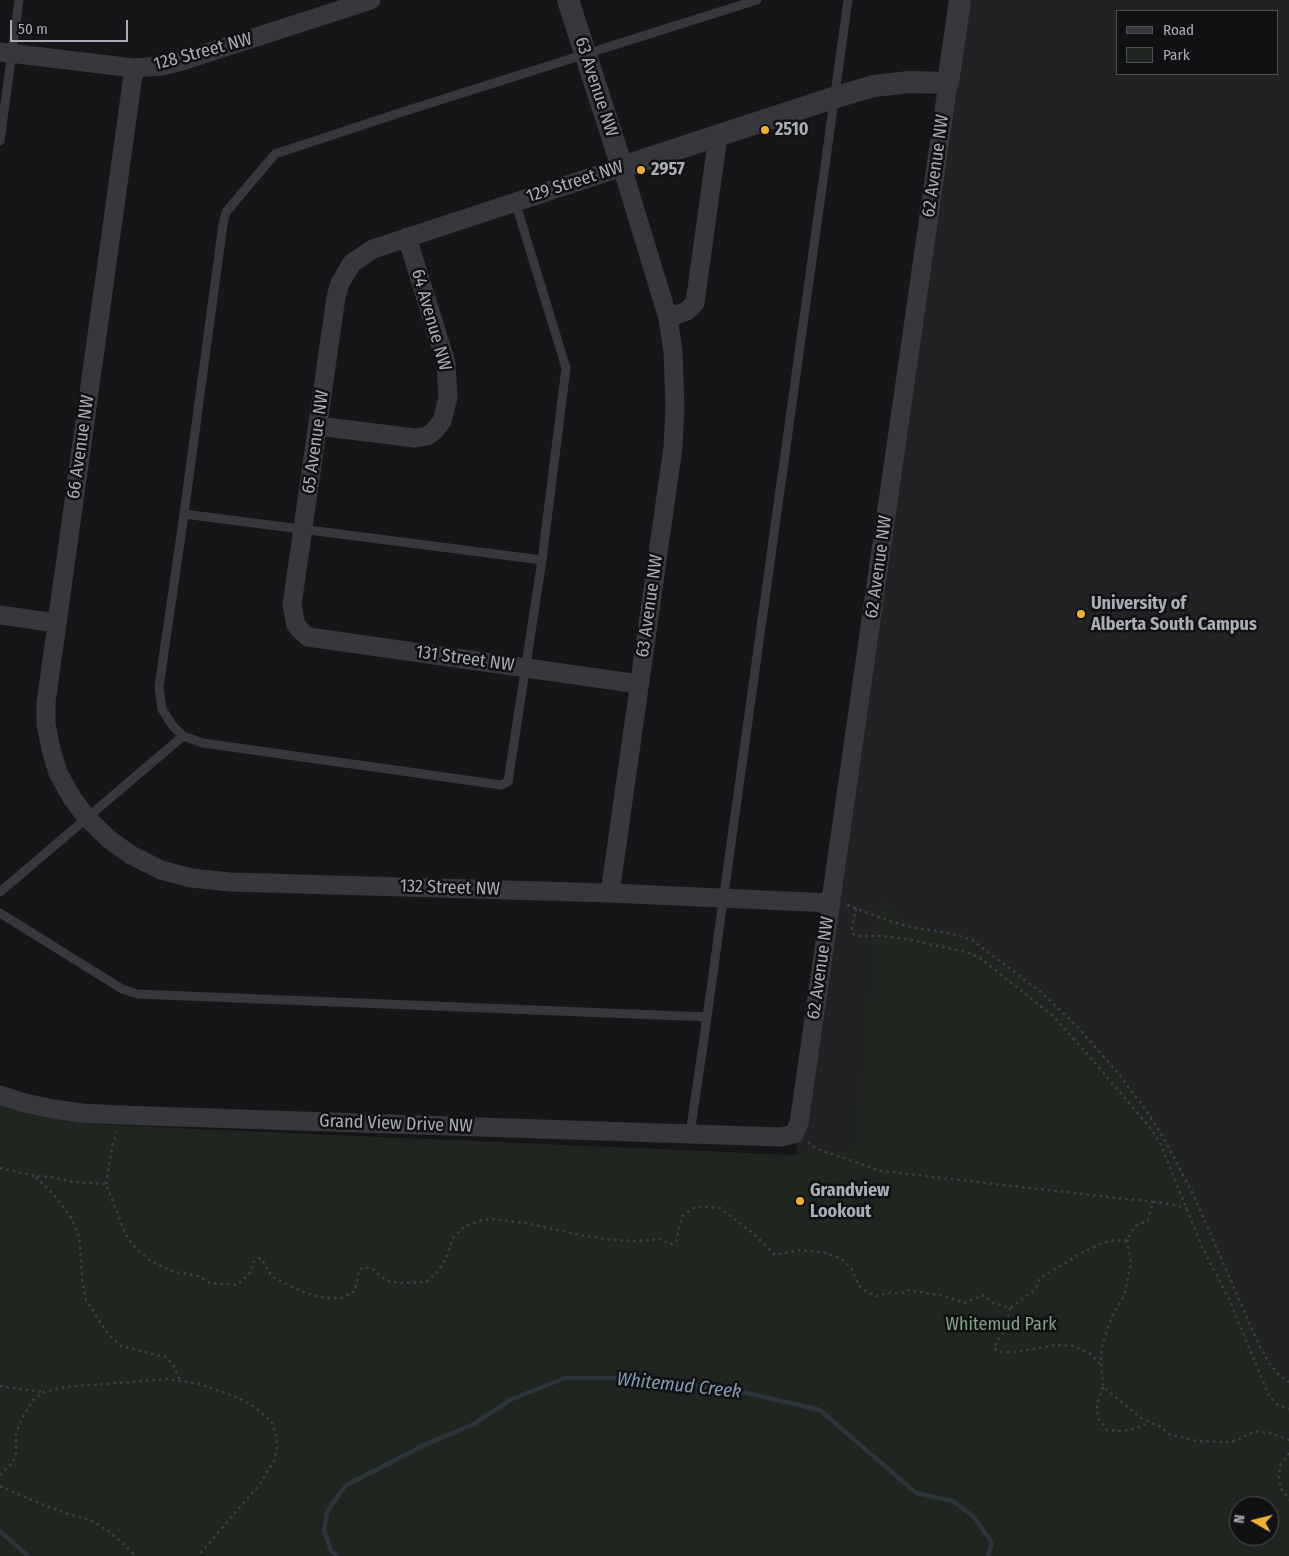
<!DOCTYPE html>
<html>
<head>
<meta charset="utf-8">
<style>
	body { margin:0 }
	#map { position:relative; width:1289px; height:1556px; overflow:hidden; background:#161618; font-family:"Fira Sans Condensed",sans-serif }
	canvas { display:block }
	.legend { position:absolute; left:1116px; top:10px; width:162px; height:65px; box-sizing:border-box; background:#111113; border:1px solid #4d4f55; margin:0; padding:6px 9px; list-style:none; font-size:15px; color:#a8adb8 }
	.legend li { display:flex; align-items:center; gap:10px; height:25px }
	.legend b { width:25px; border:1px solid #4d4f55 }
	.north { position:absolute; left:1229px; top:1496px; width:50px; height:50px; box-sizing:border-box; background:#111113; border:1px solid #4d4f55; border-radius:50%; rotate:278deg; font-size:14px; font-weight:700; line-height:20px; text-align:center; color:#a8adb8 }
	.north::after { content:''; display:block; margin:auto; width:18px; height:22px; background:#f2b134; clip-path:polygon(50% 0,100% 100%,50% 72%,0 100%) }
	.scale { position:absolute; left:10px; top:20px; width:118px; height:22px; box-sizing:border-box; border:2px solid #a8adb8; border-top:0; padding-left:6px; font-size:15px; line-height:18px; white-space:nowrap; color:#a8adb8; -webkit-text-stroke:4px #111113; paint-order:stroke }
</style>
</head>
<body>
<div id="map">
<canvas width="1289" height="1556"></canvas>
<ul class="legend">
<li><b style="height:6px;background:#37383d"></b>Road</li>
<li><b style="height:14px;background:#1e261f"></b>Park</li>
</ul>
<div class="north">N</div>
<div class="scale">50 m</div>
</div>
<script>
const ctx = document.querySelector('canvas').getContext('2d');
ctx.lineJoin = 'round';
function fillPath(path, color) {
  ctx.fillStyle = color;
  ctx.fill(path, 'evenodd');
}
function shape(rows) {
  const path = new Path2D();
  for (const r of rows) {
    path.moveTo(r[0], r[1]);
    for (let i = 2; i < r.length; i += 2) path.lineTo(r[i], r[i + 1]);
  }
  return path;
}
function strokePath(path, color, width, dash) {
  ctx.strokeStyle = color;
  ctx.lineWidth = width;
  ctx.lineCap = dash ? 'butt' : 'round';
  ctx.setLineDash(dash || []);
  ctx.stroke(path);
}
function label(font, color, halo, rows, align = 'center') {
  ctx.font = font + ' "Fira Sans Condensed",sans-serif';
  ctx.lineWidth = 5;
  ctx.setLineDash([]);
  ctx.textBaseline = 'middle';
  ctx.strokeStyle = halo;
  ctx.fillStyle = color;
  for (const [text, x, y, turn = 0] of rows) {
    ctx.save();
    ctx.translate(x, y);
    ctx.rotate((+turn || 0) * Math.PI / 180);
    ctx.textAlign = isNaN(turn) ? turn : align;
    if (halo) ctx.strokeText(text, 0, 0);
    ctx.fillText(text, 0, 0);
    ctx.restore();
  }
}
const built = shape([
	[960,0,1289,0,1289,1475,796,1155],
	[1118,11,1278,11,1278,74,1118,74]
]);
const green = shape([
	[878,887,888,905,908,921,928,930,954,935,975,943,1040,989,1073,1019,1107,1058,1148,1108,1169,1141,1197,1197,1266,1356,1279,1372,1289,1378,1289,1556,0,1556,0,1099,22,1111,107,1125,796,1155,853,1148],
	[1239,1506,1269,1506,1269,1536,1239,1536]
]);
const stream = shape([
	[0,1531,28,1556],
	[337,1556,331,1550,324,1530,327,1512,345,1486,424,1445,472,1425,512,1399,565,1378,640,1378,747,1393,820,1410,916,1493,953,1501,974,1517,992,1543,988,1556]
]);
const path = shape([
	[847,905,892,922,911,927,949,933,972,940,1042,993,1076,1025,1118,1073,1148,1113,1163,1137,1193,1194,1259,1345,1268,1361,1279,1375,1289,1382],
	[856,908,852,927,853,934,860,936,883,936,911,940,966,952,980,958,1053,1016,1083,1049,1151,1129,1161,1145,1202,1247,1229,1299,1269,1396,1277,1404,1289,1409],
	[808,1142,815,1148,881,1171,1153,1202],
	[0,1168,35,1176,51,1177,74,1182,106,1184,126,1235,136,1249,151,1261,171,1271,198,1276,210,1283,237,1285,251,1272,253,1262,261,1258,272,1277,301,1291,318,1297,331,1298,342,1298,355,1291,359,1270,365,1267,374,1270,387,1281,403,1283,426,1282,436,1274,446,1259,453,1238,464,1227,479,1221,493,1219,525,1223,586,1236,611,1240,639,1241,663,1239,667,1243,672,1244,676,1242,682,1216,694,1208,705,1207,720,1208,754,1234,775,1255,800,1250,826,1253,840,1258,851,1268,859,1286,867,1292,877,1296,888,1293,902,1293,908,1290,945,1296,964,1303,984,1295,993,1303,1010,1308,1032,1292,1036,1287,1040,1278,1085,1251,1108,1241,1127,1240,1135,1226,1148,1220,1153,1202,1170,1204,1187,1208],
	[36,1177,56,1197,70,1216,78,1233,80,1246,82,1279,86,1300,108,1334,121,1346,166,1357,174,1366,180,1381],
	[106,1184,112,1147,117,1132],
	[1127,1240,1131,1264,1124,1296,1113,1314,1103,1342,1101,1356,1103,1387,1141,1418,1159,1426,1169,1434,1197,1441,1227,1442,1235,1441,1255,1431,1270,1433,1289,1440],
	[1010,1308,1006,1330,997,1341,994,1349,1002,1352,1016,1352,1056,1345,1074,1346,1091,1354,1100,1364],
	[0,1386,43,1392],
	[1103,1387,1097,1405,1098,1418,1107,1430,1122,1431,1137,1428,1150,1422],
	[1289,1453,1280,1466,1279,1478,1280,1487,1289,1500],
	[0,1475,13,1462,16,1453,16,1433,22,1418,33,1400,44,1392,65,1387,167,1379,200,1384,239,1398,256,1408,271,1421,277,1437,277,1449,274,1461,259,1485,198,1556],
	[0,1486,29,1499,65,1513,91,1520,110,1532,136,1556]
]);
const service = shape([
	[0,141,19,0],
	[515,201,566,368,542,560,184,514,223,224,226,212,275,154,396,114,757,0],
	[183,736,172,725,162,709,159,687,184,514],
	[0,892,183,736,203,743,501,785,508,782,542,560],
	[0,913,122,989,137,994,707,1017,690,1134],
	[707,1017,848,0]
]);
const minor = shape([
	[0,52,134,68,162,66,182,61,371,0],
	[134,68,46,703,46,724,51,749,58,773,72,798,87,818,110,840,131,855,161,870,191,878,230,882,610,893,831,903],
	[668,318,687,311,695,303,718,136],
	[318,426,415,438,427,436,434,431,442,421,448,397,446,363,407,237],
	[0,615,56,623],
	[610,893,673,447,675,406,673,352,668,318,622,167,373,249,352,263,340,283,336,297,292,605,296,625,302,632,308,637,639,684],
	[0,1095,25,1103,53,1109,82,1113,120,1115,781,1137,794,1134,799,1123,948,83]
]);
const tertiary = shape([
	[568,0,622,167,836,97,874,86,909,82,948,83,960,0]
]);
const markers = [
	[765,130,5,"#f2b134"],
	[641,170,5,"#f2b134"],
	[1081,614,5,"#f2b134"],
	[800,1201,5,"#f2b134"]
];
const streetNames = [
	["128 Street NW",203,52,-15],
	["63 Avenue NW",596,87,72],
	["62 Avenue NW",936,166,-82],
	["129 Street NW",575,182,-18],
	["64 Avenue NW",431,320,74],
	["65 Avenue NW",316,442,-82],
	["66 Avenue NW",81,447,-82],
	["62 Avenue NW",879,567,-82],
	["63 Avenue NW",650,606,-82],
	["131 Street NW",465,659,8],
	["132 Street NW",450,888,2],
	["62 Avenue NW",821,968,-82],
	["Grand View Drive NW",396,1124,2]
];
const poiNames = [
	["2510",775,130],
	["2957",651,170],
	["University of",1091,604],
	["Alberta South Campus",1091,625],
	["Grandview",810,1191],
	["Lookout",810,1212]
];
const parkNames = [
	["Whitemud Park",1001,1325]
];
const waterNames = [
	["Whitemud Creek",679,1386,6]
];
fillPath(built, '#222225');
fillPath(green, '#1e261f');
strokePath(stream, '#2c353c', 4.5);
strokePath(path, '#3d3f44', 2.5, [2.5, 4]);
strokePath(service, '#37383d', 9);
strokePath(minor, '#37383d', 19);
strokePath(tertiary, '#37383d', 22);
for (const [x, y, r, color] of markers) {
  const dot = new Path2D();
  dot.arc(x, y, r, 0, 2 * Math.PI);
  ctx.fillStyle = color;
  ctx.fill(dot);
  strokePath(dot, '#111113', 2);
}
label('18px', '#a8adb8', '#111113', streetNames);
label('bold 18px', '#a8adb8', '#111113', poiNames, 'left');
label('18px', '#7fa381', '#111113', parkNames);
label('italic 19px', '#7f9bb3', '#111113', waterNames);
</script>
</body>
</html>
